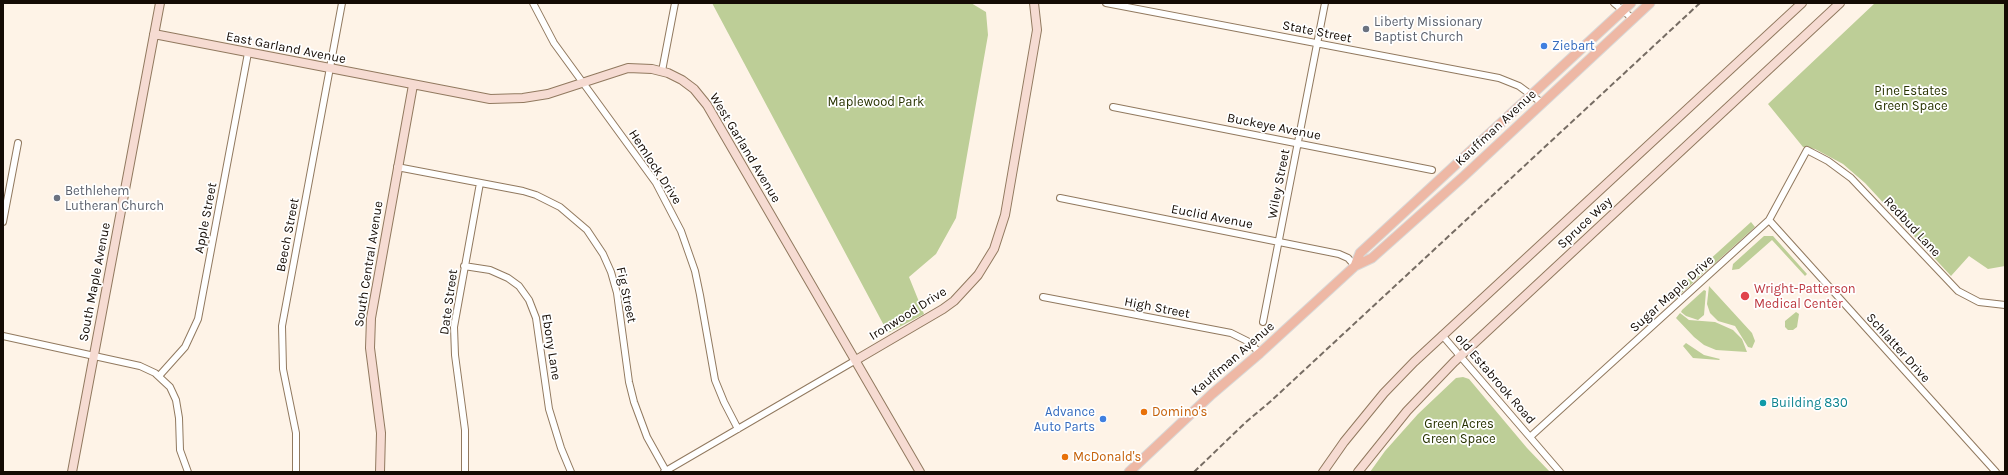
<!DOCTYPE html>
<html>
<head>
<meta charset="utf-8">
<style>
	body { margin:0 }
	#map { position:relative; width:2008px; height:475px; overflow:hidden; background:#fef3e7; font-family:Karla,sans-serif }
	canvas { display:block }
	.frame { position:absolute; inset:0; border:4px solid #140b04; pointer-events:none }
</style>
</head>
<body>
<div id="map">
<canvas width="2008" height="475"></canvas>
<div class="frame"></div>
</div>
<script>
const ctx = document.querySelector('canvas').getContext('2d');
ctx.lineJoin = 'round';
function fillPath(path, color) {
  ctx.fillStyle = color;
  ctx.fill(path, 'evenodd');
}
function shape(rows) {
  const path = new Path2D();
  for (const r of rows) {
    path.moveTo(r[0], r[1]);
    for (let i = 2; i < r.length; i += 2) path.lineTo(r[i], r[i + 1]);
  }
  return path;
}
function strokePath(path, color, width, dash) {
  ctx.strokeStyle = color;
  ctx.lineWidth = width;
  ctx.lineCap = dash ? 'butt' : 'round';
  ctx.setLineDash(dash || []);
  ctx.stroke(path);
}
function label(font, color, halo, rows, align = 'center') {
  ctx.font = font + ' Karla,sans-serif';
  ctx.lineWidth = 3.5;
  ctx.setLineDash([]);
  ctx.textBaseline = 'middle';
  ctx.strokeStyle = halo;
  ctx.fillStyle = color;
  for (const [text, x, y, turn = 0] of rows) {
    ctx.save();
    ctx.translate(x, y);
    ctx.rotate((+turn || 0) * Math.PI / 180);
    ctx.textAlign = isNaN(turn) ? turn : align;
    if (halo) ctx.strokeText(text, 0, 0);
    ctx.fillText(text, 0, 0);
    ctx.restore();
  }
}
const green = shape([
	[971,3,986,12,988,35,956,218,936,254,909,277,924,314,888,333,712,3],
	[1875,3,2005,3,2005,266,1988,269,1969,256,1951,276,1865,183,1843,164,1815,149,1803,147,1768,104],
	[1751,222,1755,227,1713,265,1712,263,1710,265,1707,262],
	[1764,236,1773,236,1807,274,1805,276,1772,240,1739,269,1732,270,1733,264],
	[1706,263,1708,269,1674,300,1668,297],
	[1709,286,1752,333,1755,341,1752,348,1748,347,1735,326,1718,321,1710,313,1707,304],
	[1704,290,1706,291,1704,315,1698,320,1686,316,1681,312,1682,310],
	[1796,312,1799,314,1797,327,1793,330,1788,330,1785,327,1785,321],
	[1680,313,1689,320,1715,322,1733,330,1742,339,1747,352,1716,350,1704,345,1694,337,1676,318],
	[1686,343,1704,355,1720,359,1719,360,1693,358,1683,346],
	[1463,377,1469,379,1527,448,1550,472,1370,472,1385,451,1418,414,1456,378]
]);
const street = shape([
	[533,3,554,43,656,183,681,231,695,271,700,295,715,380,724,402,738,429],
	[1106,3,1499,78,1519,86,1542,103],
	[1614,3,1633,19],
	[662,71,675,3],
	[1113,107,1432,170],
	[397,167,523,191,536,195,560,207,587,230,603,254,611,272,617,293,629,382,634,402,647,437,666,471],
	[1060,198,1339,254,1348,258,1355,266],
	[1769,220,1996,472],
	[3,222,18,143],
	[464,266,490,270,508,278,519,286,529,300,536,318,549,409,561,448,571,472],
	[1043,297,1231,333,1247,341,1260,353],
	[1263,322,1325,3],
	[1442,335,1560,472],
	[3,336,140,366,155,373,170,387,176,400,179,418,180,450,188,472],
	[159,376,185,347,198,319,248,53],
	[1530,437,1769,220,1807,150,1828,161,1851,178,1958,291,1979,302,2005,305],
	[296,472,296,433,283,369,282,326,342,3],
	[465,472,465,430,455,355,454,327,480,183],
	[664,472,856,360]
]);
const secondary = shape([
	[154,34,490,99,523,98,548,94,628,68,652,69,668,73,682,80,694,89,707,105,920,472],
	[856,360,943,309,954,301,978,275,994,249,1005,215,1037,30,1034,3],
	[72,472,160,3],
	[380,472,381,433,370,348,371,318,413,85],
	[1323,472,1344,442,1384,393,1414,362,1802,3],
	[1358,472,1407,411,1454,362,1840,3]
]);
const primary = shape([
	[1355,266,1360,253,1631,3],
	[1129,472,1212,394,1260,353,1355,266,1372,258,1464,176,1650,3]
]);
const rail = shape([
	[1194,472,1246,422,1271,401,1700,3]
]);
const markers = [
	[1366,29,4,"#6b7280"],
	[1544,46,4,"#3f7fe0"],
	[57,198,4,"#6b7280"],
	[1745,296,5,"#e0444e"],
	[1763,403,4,"#0f9aa8"],
	[1144,412,4,"#e8710a"],
	[1103,419,4,"#3f7fe0"],
	[1065,457,4,"#e8710a"]
];
const worshipNames = [
	["Liberty Missionary",1374,22],
	["Baptist Church",1374,37],
	["Bethlehem",65,191],
	["Lutheran Church",65,206]
];
const streetNames = [
	["State Street",1317,32,11],
	["East Garland Avenue",286,48,11],
	["Buckeye Avenue",1274,127,11],
	["Kauffman Avenue",1496,128,-43],
	["West Garland Avenue",745,148,59],
	["Hemlock Drive",655,167,57],
	["Wiley Street",1279,184,-79],
	["Euclid Avenue",1212,217,11],
	["Apple Street",206,218,-79],
	["Spruce Way",1585,223,-43],
	["Redbud Lane",1912,227,47],
	["Beech Street",288,235,-79],
	["South Central Avenue",369,264,-81],
	["South Maple Avenue",95,282,-79],
	["Sugar Maple Drive",1672,294,-42],
	["Fig Street",626,295,78],
	["Date Street",449,302,-82],
	["High Street",1157,308,11],
	["Ironwood Drive",908,314,-32],
	["Ebony Lane",551,347,81],
	["Schlatter Drive",1898,348,48],
	["Kauffman Avenue",1233,359,-41],
	["old Estabrook Road",1495,379,49]
];
const shopNames = [
	["Ziebart",1552,46],
	["Advance",1095,412,"right"],
	["Auto Parts",1095,427,"right"]
];
const parkNames = [
	["Pine Estates",1911,91],
	["Green Space",1911,106],
	["Maplewood Park",876,102],
	["Green Acres",1459,424],
	["Green Space",1459,439]
];
const healthNames = [
	["Wright-Patterson",1754,289],
	["Medical Center",1754,304]
];
const cultureNames = [
	["Building 830",1771,403]
];
const foodNames = [
	["Domino's",1152,412],
	["McDonald's",1073,457]
];
fillPath(green, '#bdce97');
strokePath(street, '#91795f', 8);
strokePath(secondary, '#91795f', 10);
strokePath(primary, '#d9d8d7', 11);
strokePath(street, '#fff', 6);
strokePath(secondary, '#f6dbd2', 8);
strokePath(primary, '#eeb8a5', 9);
strokePath(rail, '#766c63', 2, [6, 3]);
for (const [x, y, r, color] of markers) {
  const dot = new Path2D();
  dot.arc(x, y, r, 0, 2 * Math.PI);
  ctx.fillStyle = color;
  ctx.fill(dot);
  strokePath(dot, '#fff', 1.5);
}
label('13px', '#5b616d', '#fff', worshipNames, 'left');
label('13px', '#140b04', '#fff', streetNames);
label('13px', '#366cbe', '#fff', shopNames, 'left');
label('13px', '#283301', '#fff', parkNames);
label('13px', '#be3a42', '#fff', healthNames, 'left');
label('13px', '#0d838f', '#fff', cultureNames, 'left');
label('13px', '#c56008', '#fff', foodNames, 'left');
</script>
</body>
</html>
